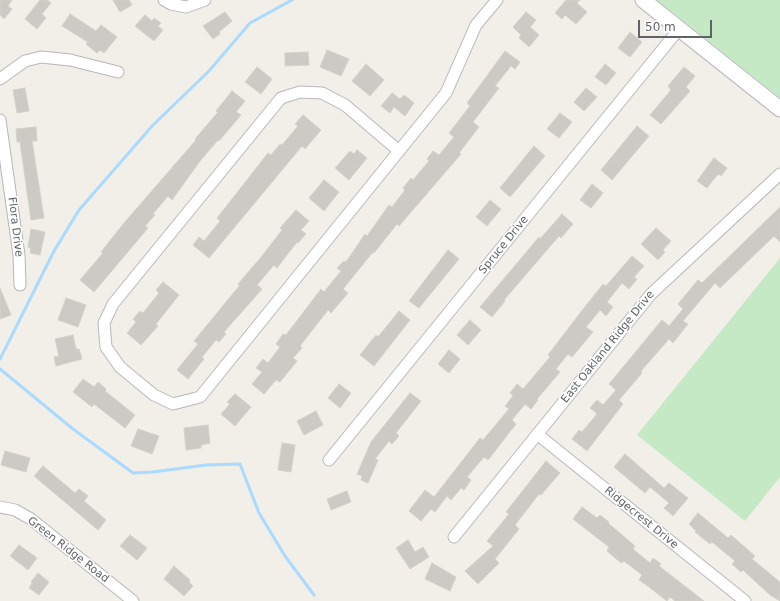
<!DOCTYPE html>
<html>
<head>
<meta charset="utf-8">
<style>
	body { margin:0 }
	#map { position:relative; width:780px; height:601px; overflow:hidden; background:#f1efe8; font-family:"DejaVu Sans",sans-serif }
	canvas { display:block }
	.scale { position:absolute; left:638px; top:20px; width:74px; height:18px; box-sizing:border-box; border:2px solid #5f6368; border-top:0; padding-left:5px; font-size:12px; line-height:14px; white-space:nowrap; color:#5f6368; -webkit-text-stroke:3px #fff; paint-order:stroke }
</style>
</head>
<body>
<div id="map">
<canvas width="780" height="601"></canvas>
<div class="scale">50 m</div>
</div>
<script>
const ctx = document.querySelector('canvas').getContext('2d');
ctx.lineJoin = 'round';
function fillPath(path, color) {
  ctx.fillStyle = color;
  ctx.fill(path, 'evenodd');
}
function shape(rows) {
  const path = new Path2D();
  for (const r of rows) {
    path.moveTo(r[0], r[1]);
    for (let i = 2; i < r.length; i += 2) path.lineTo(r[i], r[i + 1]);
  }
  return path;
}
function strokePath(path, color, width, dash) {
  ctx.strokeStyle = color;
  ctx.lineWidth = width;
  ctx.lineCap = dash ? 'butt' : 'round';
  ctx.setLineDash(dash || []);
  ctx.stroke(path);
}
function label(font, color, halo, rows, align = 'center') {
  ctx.font = font + ' "DejaVu Sans",sans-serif';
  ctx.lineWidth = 3;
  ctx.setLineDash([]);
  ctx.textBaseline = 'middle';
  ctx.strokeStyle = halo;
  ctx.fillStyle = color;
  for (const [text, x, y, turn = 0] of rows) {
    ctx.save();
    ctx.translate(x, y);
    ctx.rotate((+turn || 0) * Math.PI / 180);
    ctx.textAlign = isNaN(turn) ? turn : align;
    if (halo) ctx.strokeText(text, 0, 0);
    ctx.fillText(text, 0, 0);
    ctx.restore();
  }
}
const green = shape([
	[657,0,780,0,780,98],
	[780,258,780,477,745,521,637,435]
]);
const stream = shape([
	[0,359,54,251,79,210,153,125,209,71,250,23,292,0],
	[0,369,73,429,133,473,153,472,206,465,240,464,259,513,285,556,314,595]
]);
const building = shape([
	[0,0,12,0,8,6,12,9,4,19,0,15,0,0],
	[40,0,47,0,51,3,42,14,46,18,37,29,25,19,40,0],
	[113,0,129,0,132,5,120,12,113,0],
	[566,0,580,0,577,3,587,12,576,24,565,15,562,19,555,13,566,0],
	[225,12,232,21,219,32,220,34,213,39,203,26,225,12],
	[526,12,536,20,530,27,539,35,529,47,519,38,521,35,513,27,526,12],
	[70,14,96,31,101,25,117,37,104,53,100,50,97,53,86,44,88,42,62,26,70,14],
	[145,15,152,21,154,18,161,23,158,26,163,30,154,41,135,26,145,15],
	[630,32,642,42,630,57,618,48,630,32],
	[327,50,349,59,341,76,320,67,327,50],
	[505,51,520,62,515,69,511,66,495,86,499,88,473,122,479,127,459,153,461,154,399,226,397,224,374,253,373,252,343,289,348,293,331,313,328,310,300,346,302,348,293,358,297,361,280,382,276,380,264,394,252,384,262,372,256,368,263,359,268,363,280,347,276,344,283,334,286,335,321,289,324,292,341,271,337,268,344,261,346,262,365,234,367,236,389,205,392,207,405,190,403,188,411,178,413,180,429,161,427,159,433,151,439,155,454,137,449,133,470,106,467,103,505,51],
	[308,52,309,65,285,66,285,53,308,52],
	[366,64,384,80,370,96,352,81,366,64],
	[605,64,616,73,606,85,595,77,605,64],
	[257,67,272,79,261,94,245,82,257,67],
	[684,67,695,76,686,87,690,91,661,124,650,115,671,90,668,86,684,67],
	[25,88,29,111,17,113,13,90,25,88],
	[586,88,597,97,584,111,574,102,586,88],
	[232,91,245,101,236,112,241,115,219,141,218,140,200,161,172,200,168,196,153,214,155,215,145,226,148,228,94,292,80,280,103,253,101,252,124,223,196,140,195,139,218,112,216,111,232,91],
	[392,93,400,99,404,95,414,103,405,116,394,107,390,113,381,106,392,93],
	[560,113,572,122,559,138,547,129,560,113],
	[303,115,321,130,305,149,302,146,209,258,193,245,199,237,204,241,220,221,217,218,232,199,268,153,271,155,280,144,282,145,298,126,295,124,303,115],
	[637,126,649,136,612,180,601,170,637,126],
	[36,127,37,141,32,141,44,218,31,220,20,142,17,142,16,129,36,127],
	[534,146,545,156,510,197,500,188,534,146],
	[357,150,367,158,349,180,335,168,350,151,354,154,357,150],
	[714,158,727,168,721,176,718,174,707,188,697,181,714,158],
	[324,180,339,192,324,211,309,198,324,180],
	[592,184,603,193,591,208,580,200,592,184],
	[490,200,501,209,487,226,476,217,490,200],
	[780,207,780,242,774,236,720,288,715,283,683,321,688,324,673,343,669,339,641,371,642,373,619,400,623,404,587,451,572,439,579,430,582,432,597,414,590,408,597,400,603,405,616,390,609,384,662,320,669,326,683,309,678,304,698,280,702,283,780,207],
	[296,210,309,221,301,230,306,234,298,243,297,242,277,268,274,265,257,285,262,289,224,332,226,334,219,342,216,340,202,357,204,359,188,379,177,370,198,344,194,341,240,285,238,284,262,256,282,230,280,228,296,210],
	[562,214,573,224,561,238,559,236,504,300,505,301,492,317,480,307,539,237,540,239,562,214],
	[656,228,671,241,663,250,665,252,658,260,641,244,656,228],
	[31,229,45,232,40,255,30,253,31,248,28,247,31,229],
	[448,250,459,259,419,308,409,301,448,250],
	[632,256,644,266,634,277,637,279,629,289,622,283,607,302,613,307,606,316,600,310,586,327,593,332,572,357,568,354,556,369,560,372,537,399,538,400,531,409,525,404,512,420,516,424,488,460,484,457,467,477,471,480,464,490,461,488,451,500,447,496,435,512,431,509,421,521,409,511,425,490,434,497,480,438,483,440,509,409,505,406,513,396,510,393,517,384,523,389,550,357,548,355,584,308,603,284,606,286,632,256],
	[163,282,179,295,156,324,158,326,141,345,127,333,136,322,133,319,140,311,143,313,159,293,156,290,163,282],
	[0,288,11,315,0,319,0,288],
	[66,298,86,305,78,327,58,320,66,298],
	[399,311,410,320,374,366,360,355,376,335,378,337,399,311],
	[470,320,481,330,468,345,457,335,470,320],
	[73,335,76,349,79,349,82,359,56,366,54,357,59,356,55,339,73,335],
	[449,350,460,359,449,373,438,364,449,350],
	[83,379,94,387,98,382,106,389,105,391,135,415,125,428,94,404,92,407,73,392,83,379],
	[339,384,351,393,340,408,328,398,339,384],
	[410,393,421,401,396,433,399,436,392,444,389,441,375,459,378,460,368,483,361,480,362,476,357,474,371,442,410,393],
	[235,394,251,407,235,426,221,414,230,404,227,402,235,394],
	[316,411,323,425,304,435,297,421,316,411],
	[208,425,210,443,201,445,201,448,186,450,184,428,208,425],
	[138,429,159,436,152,454,131,446,138,429],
	[282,443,295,445,291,472,278,470,282,443],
	[5,451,30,458,26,472,1,465,5,451],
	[625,454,664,488,669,483,688,498,673,516,664,508,669,503,650,487,645,493,614,467,625,454],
	[546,461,560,473,541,495,539,494,515,525,519,529,495,559,499,563,478,584,465,571,493,546,487,541,509,514,506,512,546,461],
	[43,466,75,493,79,489,88,496,84,501,106,520,98,530,34,476,43,466],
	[347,491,351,502,331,510,327,499,347,491],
	[582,507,597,518,600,515,609,522,608,523,635,546,633,549,650,563,653,558,661,564,659,566,704,601,675,601,670,597,667,601,645,584,639,580,642,575,624,561,621,563,607,551,609,547,573,519,582,507],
	[698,513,728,538,731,535,755,556,752,559,780,582,780,601,770,595,743,570,741,572,732,564,735,561,712,542,710,544,695,532,696,531,689,524,698,513],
	[130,535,147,548,137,560,120,546,130,535],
	[408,540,415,552,423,547,429,557,410,569,396,548,408,540],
	[19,545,37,558,28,570,10,556,19,545],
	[432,563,456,577,450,591,425,579,432,563],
	[174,566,190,580,189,582,193,586,184,596,164,579,174,566],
	[38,573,49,582,39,595,29,588,32,583,31,582,38,573]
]);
const street = shape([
	[164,0,171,4,186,7,205,0],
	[0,79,25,61,41,57,70,60,118,72],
	[0,120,19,255,20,285],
	[399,151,345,105,322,93,300,92,281,98,113,304,104,323,106,347,120,367,154,395,173,404,200,397,399,151,446,93,476,25,497,0],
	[537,434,745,601],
	[329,460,679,29],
	[0,507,15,510,31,519,133,601],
	[454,537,651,294,780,174]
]);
const secondary = shape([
	[643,0,780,109]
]);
const streetNames = [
	["Flora Drive",15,227,83],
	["Spruce Drive",504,245,-51],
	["East Oakland Ridge Drive",608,347,-51],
	["Ridgecrest Drive",641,518,39],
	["Green Ridge Road",68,550,38]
];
fillPath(green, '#c5e8c5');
strokePath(stream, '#aadaff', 3);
fillPath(building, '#cccac5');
strokePath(building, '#d6d1c6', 1);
strokePath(street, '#b5b8bc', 13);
strokePath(secondary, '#b6babf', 17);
strokePath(street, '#fff', 11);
strokePath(secondary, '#fff', 15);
label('11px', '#5f6368', '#fff', streetNames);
</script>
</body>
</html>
